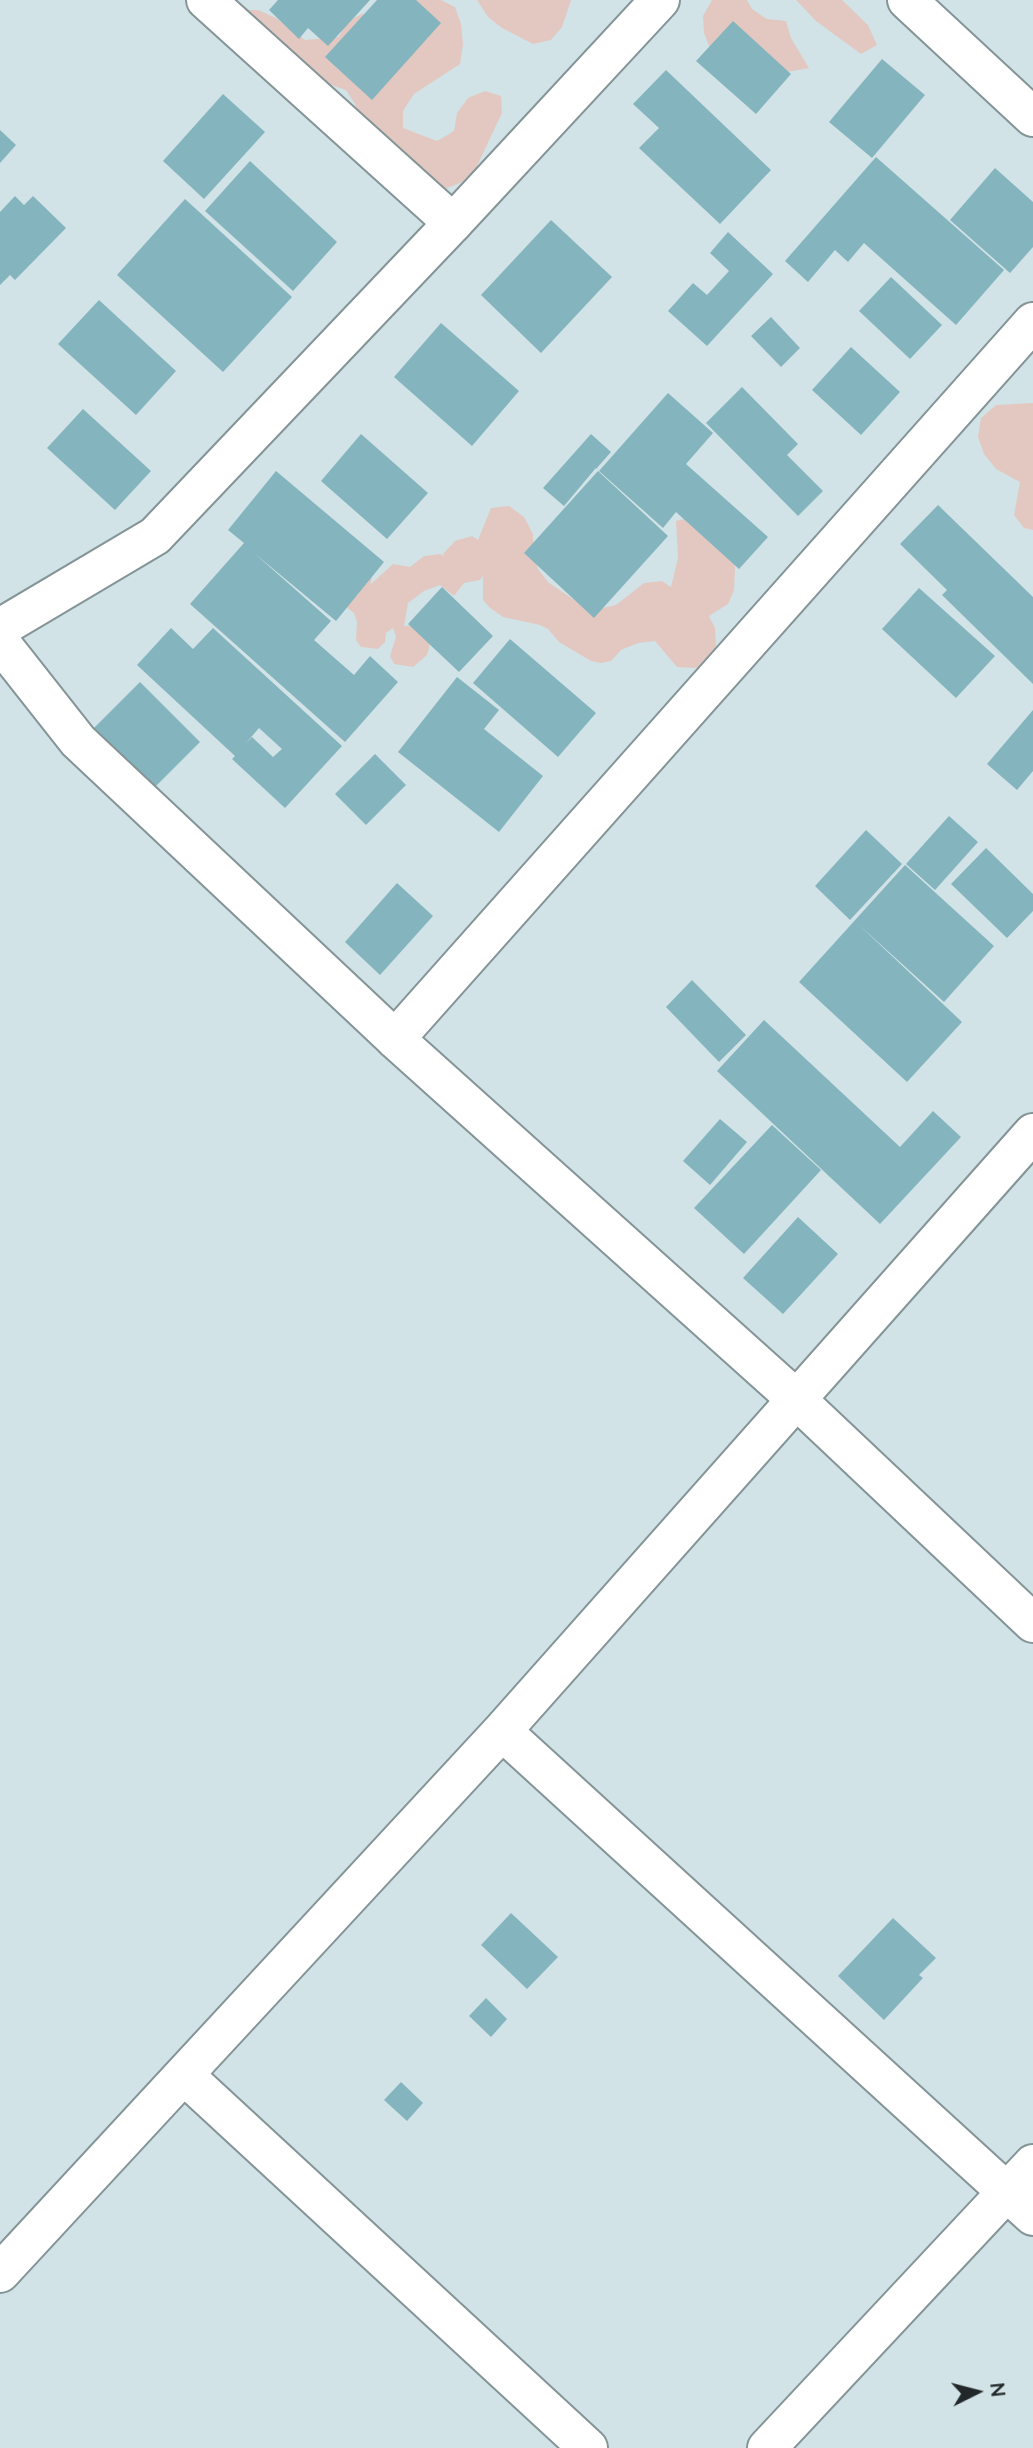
<!DOCTYPE html>
<html>
<head>
<meta charset="utf-8">
<style>
	body { margin:0 }
	#map { position:relative; width:1033px; height:2448px; overflow:hidden; background:#d1e3e6; font-family:Mulish,sans-serif }
	canvas { display:block }
	.north { position:absolute; left:942px; top:2357px; width:70px; height:70px; -webkit-text-stroke:5px #d1e3e6; paint-order:stroke; rotate:84deg; font-size:19px; font-weight:700; line-height:28px; text-align:center; color:#22282a }
	.north::after { content:''; display:block; margin:auto; width:24px; height:32px; background:#22282a; clip-path:polygon(50% 0,100% 100%,50% 72%,0 100%) }
</style>
</head>
<body>
<div id="map">
<canvas width="1033" height="2448"></canvas>
<div class="north">N</div>
</div>
<script>
const ctx = document.querySelector('canvas').getContext('2d');
ctx.lineJoin = 'round';
function fillPath(path, color) {
  ctx.fillStyle = color;
  ctx.fill(path, 'evenodd');
}
function shape(rows) {
  const path = new Path2D();
  for (const r of rows) {
    path.moveTo(r[0], r[1]);
    for (let i = 2; i < r.length; i += 2) path.lineTo(r[i], r[i + 1]);
  }
  return path;
}
function strokePath(path, color, width, dash) {
  ctx.strokeStyle = color;
  ctx.lineWidth = width;
  ctx.lineCap = dash ? 'butt' : 'round';
  ctx.setLineDash(dash || []);
  ctx.stroke(path);
}
const green = shape([
	[390,0,441,0,455,7,461,24,463,44,460,64,414,94,403,111,403,128,437,141,454,131,457,113,468,98,485,91,501,96,502,113,476,168,462,182,445,189,428,189,411,157,395,155,366,137,355,104,346,90,297,73,241,10,258,10,276,18,305,40,339,37,345,22,362,14,380,12],
	[477,0,571,0,562,27,551,40,533,44,502,28,488,17],
	[712,0,747,0,752,9,767,19,786,21,791,38,809,68,776,74,711,51,704,33,703,16],
	[796,0,842,0,868,25,877,45,861,54,816,21],
	[1033,403,1033,530,1024,528,1014,515,1020,482,996,469,984,454,978,437,981,418,996,405],
	[509,506,524,517,533,534,533,552,538,569,549,583,582,605,598,609,616,605,644,583,662,581,671,587,678,558,676,521,702,514,731,532,735,568,734,590,728,604,709,616,715,628,716,646,711,663,695,668,677,667,655,641,638,643,621,650,611,661,601,663,591,661,559,642,548,629,540,625,503,617,489,607,483,600,483,576,480,580,464,583,454,596,440,585,424,591,408,603,404,626,421,625,432,637,427,655,413,667,394,664,390,656,396,637,393,628,386,633,385,642,378,649,361,647,356,640,357,622,354,613,325,591,365,572,372,578,370,585,393,564,410,567,424,556,441,554,444,557,443,554,455,541,472,536,478,540,491,508]
]);
const building = shape([
	[278,0,370,0,328,46,308,28,299,39,269,10],
	[377,0,416,0,441,23,372,100,325,57],
	[733,21,791,74,756,114,696,61],
	[882,59,925,95,872,158,829,122],
	[666,70,771,170,720,224,639,148,659,128,633,104],
	[223,94,265,132,204,199,163,161],
	[0,130,16,145,0,163],
	[876,157,1004,270,956,325,864,243,848,262,835,250,808,282,785,261],
	[250,161,337,242,293,291,205,211],
	[995,168,1033,202,1033,247,1010,273,950,220],
	[15,196,24,205,33,196,66,228,15,280,10,275,0,285,0,212],
	[185,199,292,297,223,372,117,275],
	[551,220,612,277,541,353,481,295],
	[728,232,773,274,707,346,668,311,693,283,707,295,729,271,710,253],
	[891,277,942,325,910,359,859,311],
	[99,300,176,371,136,415,58,344],
	[771,317,800,348,781,367,751,336],
	[441,323,519,391,472,446,394,377],
	[851,347,900,392,861,435,812,390],
	[742,387,798,444,787,455,823,491,798,516,706,423],
	[668,393,713,433,686,464,768,537,739,569,676,512,663,528,599,471],
	[83,409,151,471,115,510,47,448],
	[361,434,428,493,387,539,321,481],
	[591,434,611,452,596,469,594,468,595,469,564,506,543,488],
	[276,471,384,562,336,621,254,553,331,621,314,640,354,675,370,656,398,682,345,742,190,604,244,543,228,530],
	[598,471,668,536,594,618,524,553],
	[938,505,1033,597,1033,684,942,595,947,590,900,544],
	[442,587,493,636,459,672,408,624],
	[919,588,995,656,956,698,882,629],
	[171,628,193,649,213,628,342,746,285,808,232,759,235,756,137,665],
	[259,728,282,749,273,757,252,737,246,743],
	[510,639,596,713,558,757,473,683],
	[457,677,499,710,484,729,543,776,499,832,398,752],
	[140,682,200,742,154,788,94,728],
	[1033,710,1033,771,1017,790,987,764],
	[375,754,406,785,366,825,335,794],
	[949,816,978,842,935,890,906,864],
	[866,830,902,864,850,920,815,886],
	[986,848,1033,894,1033,911,1007,938,951,884],
	[905,865,994,946,944,1002,858,924,962,1022,907,1082,799,982],
	[397,883,433,916,380,975,345,942],
	[692,980,746,1035,719,1062,666,1007],
	[764,1020,900,1147,933,1111,961,1137,880,1224,717,1071],
	[720,1119,747,1142,710,1185,683,1161],
	[772,1125,821,1170,744,1254,694,1208],
	[798,1217,838,1254,783,1314,743,1278],
	[511,1913,558,1957,527,1989,481,1945],
	[893,1918,936,1958,919,1975,923,1978,884,2020,838,1976],
	[486,1998,507,2019,491,2037,469,2016],
	[401,2082,423,2103,407,2121,384,2100]
]);
const minor = shape([
	[206,0,453,223],
	[907,0,1033,117],
	[395,1039,1033,322],
	[502,1731,1033,2216],
	[184,2075,588,2448],
	[0,2273,502,1731,1033,1133],
	[767,2448,1033,2164]
]);
const tertiary = shape([
	[0,628,155,536,453,223,660,0],
	[0,642,78,741,395,1039,796,1399,1033,1623]
]);
fillPath(green, '#e3c8c2');
fillPath(building, '#84b4be');
strokePath(minor, '#849497', 42);
strokePath(tertiary, '#849497', 42);
strokePath(minor, '#fff', 38);
strokePath(tertiary, '#fff', 38);
</script>
</body>
</html>
